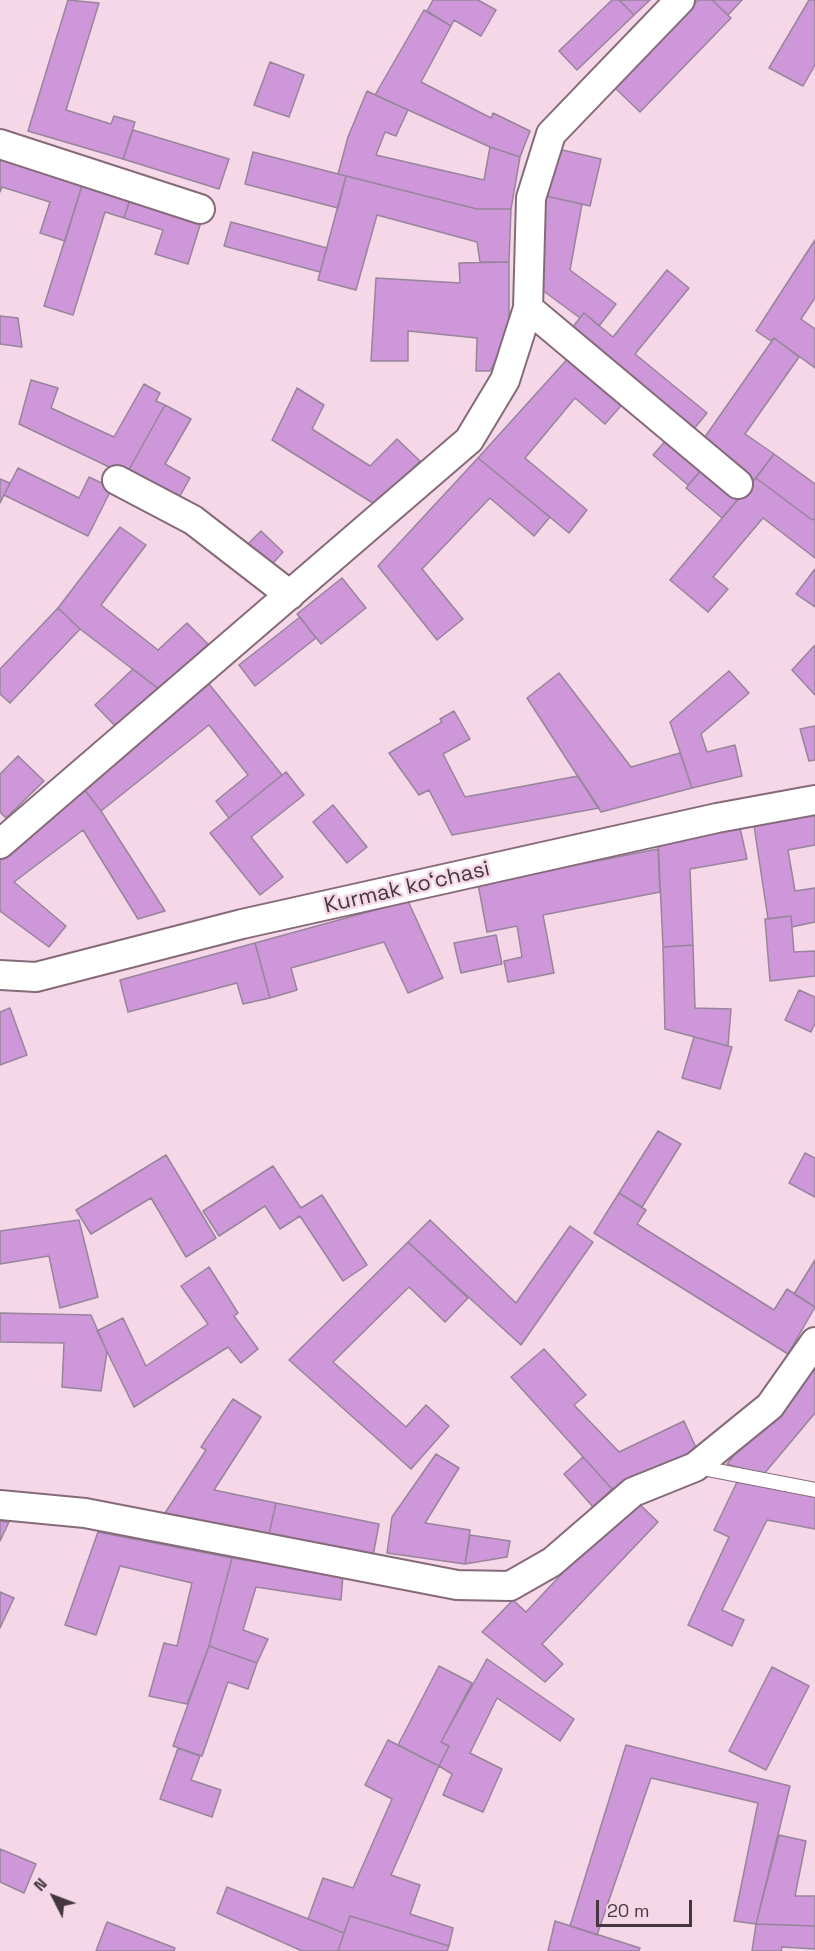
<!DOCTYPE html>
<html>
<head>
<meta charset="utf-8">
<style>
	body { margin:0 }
	#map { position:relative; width:815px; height:1951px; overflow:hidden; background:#f5d7e7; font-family:"Space Grotesk",sans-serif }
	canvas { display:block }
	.north { position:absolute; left:24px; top:1867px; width:60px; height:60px; -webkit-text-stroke:4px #f5d7e7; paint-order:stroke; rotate:312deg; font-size:16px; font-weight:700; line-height:24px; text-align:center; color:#44383e }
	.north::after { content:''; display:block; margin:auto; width:21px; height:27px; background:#44383e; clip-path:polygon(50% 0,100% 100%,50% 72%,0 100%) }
	.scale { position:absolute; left:596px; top:1900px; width:96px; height:27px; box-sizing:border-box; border:3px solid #44383e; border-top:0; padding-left:8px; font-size:18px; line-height:21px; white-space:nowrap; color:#44383e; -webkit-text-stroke:4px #f5d7e7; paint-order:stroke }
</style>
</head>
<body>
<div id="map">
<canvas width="815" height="1951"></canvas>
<div class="north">N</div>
<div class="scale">20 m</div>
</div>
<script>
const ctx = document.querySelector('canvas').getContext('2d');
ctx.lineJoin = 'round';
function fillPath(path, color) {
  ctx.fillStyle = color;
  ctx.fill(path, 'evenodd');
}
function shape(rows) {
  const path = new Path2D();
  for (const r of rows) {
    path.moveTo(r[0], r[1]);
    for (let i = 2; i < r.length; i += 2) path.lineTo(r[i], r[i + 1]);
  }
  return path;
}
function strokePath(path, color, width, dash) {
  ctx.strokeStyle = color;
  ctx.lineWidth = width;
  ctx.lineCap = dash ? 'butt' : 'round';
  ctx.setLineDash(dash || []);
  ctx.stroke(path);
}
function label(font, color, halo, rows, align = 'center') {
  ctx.font = font + ' "Space Grotesk",sans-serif';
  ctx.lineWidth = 5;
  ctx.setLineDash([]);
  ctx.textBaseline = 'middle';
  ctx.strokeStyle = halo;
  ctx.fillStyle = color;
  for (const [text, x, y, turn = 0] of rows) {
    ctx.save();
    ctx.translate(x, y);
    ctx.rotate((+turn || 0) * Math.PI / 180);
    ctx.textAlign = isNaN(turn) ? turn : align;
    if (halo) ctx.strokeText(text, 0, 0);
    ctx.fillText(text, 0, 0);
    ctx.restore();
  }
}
const building = shape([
	[68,0,99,3,66,110,111,124,114,116,135,122,123,159,28,131,68,0],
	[433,0,478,0,496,10,481,36,454,20,451,26,427,11,433,0],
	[612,0,619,0,634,15,577,70,559,51,612,0],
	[619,0,650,0,634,15,619,0],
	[698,0,712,0,731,18,640,112,614,87,698,0],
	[712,0,742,0,728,15,712,0],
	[809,0,815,0,815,65,803,86,769,68,809,0],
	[424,10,451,26,421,82,491,118,493,113,530,131,520,157,490,147,375,95,424,10],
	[270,62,304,75,289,117,254,105,270,62],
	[367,91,408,110,396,136,385,132,376,155,484,180,490,147,520,157,511,209,477,209,338,174,348,137,367,91],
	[133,130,229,159,219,189,123,159,133,130],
	[558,149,601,159,590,206,546,196,558,149],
	[253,152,346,176,338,208,245,184,253,152],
	[0,153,84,179,65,241,40,233,50,202,2,187,0,192,0,153],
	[346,176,477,209,511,209,509,262,480,262,477,242,377,215,356,290,318,280,346,176],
	[84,179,132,194,124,218,105,212,73,315,44,306,84,179],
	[546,196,582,204,570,270,616,304,599,326,584,313,580,318,534,284,546,196],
	[130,199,201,222,188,264,155,254,163,230,124,218,130,199],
	[231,222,327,248,320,272,224,246,231,222],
	[815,240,815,298,801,319,815,329,815,368,774,338,771,341,756,331,815,240],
	[509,262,509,335,490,371,476,371,477,338,408,331,408,361,371,361,376,278,460,283,459,263,509,262],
	[667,270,689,288,635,354,707,413,693,430,570,330,584,313,613,337,667,270],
	[0,316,18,318,22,347,0,344,0,316],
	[774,338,799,357,745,434,774,454,754,480,700,444,774,338],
	[572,354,626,400,605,424,575,398,525,458,587,510,569,533,478,458,572,354],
	[31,380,58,388,51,408,114,437,144,384,160,393,156,401,165,405,126,475,19,424,31,380],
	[297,388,324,405,312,429,370,466,397,439,420,461,376,505,272,440,297,388],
	[165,405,191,419,165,464,190,478,176,503,126,475,165,405],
	[669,437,704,467,688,485,653,455,669,437],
	[774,454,815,484,815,518,812,520,756,478,774,454],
	[478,458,550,517,534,536,490,498,422,569,463,619,437,640,378,566,478,458],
	[704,467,740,497,722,518,686,488,704,467],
	[18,468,79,498,89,477,112,488,88,536,4,495,18,468],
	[756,478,812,520,815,518,815,558,763,518,713,577,728,589,708,612,670,580,756,478],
	[0,479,10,483,0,503,0,479],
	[120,527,146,545,101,605,158,650,187,623,208,644,160,690,80,629,58,608,120,527],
	[261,531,283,552,265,572,242,550,261,531],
	[815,569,815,607,796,594,815,569],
	[342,578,366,608,321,644,297,614,342,578],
	[58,608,80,629,10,703,0,694,0,669,58,608],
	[300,617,316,638,255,686,239,665,300,617],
	[815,645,815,695,792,670,815,645],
	[133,669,160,690,119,730,95,705,133,669],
	[729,671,749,693,701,734,707,752,735,745,742,776,692,788,670,722,729,671],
	[559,673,631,767,680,753,692,788,601,812,527,698,559,673],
	[209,684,282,775,229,818,216,801,248,775,209,725,101,811,81,785,209,684],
	[454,711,470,739,443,754,465,797,578,776,599,808,452,835,429,790,419,795,389,753,442,722,440,719,454,711],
	[815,726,815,760,809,761,800,729,815,726],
	[18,756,44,781,6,818,0,812,0,774,18,756],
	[286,772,304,795,251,837,283,877,260,895,210,833,286,772],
	[81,785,101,811,165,911,138,919,83,830,14,882,66,926,49,947,0,911,0,851,81,785],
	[333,805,367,847,347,863,313,822,333,805],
	[815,808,815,845,788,850,795,891,815,888,815,922,792,927,791,916,768,919,753,819,815,808],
	[740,828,747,859,690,869,693,945,663,947,658,840,740,828],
	[658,849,660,892,543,915,554,973,508,982,504,961,522,957,517,926,487,932,478,884,658,849],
	[408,901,443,978,408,993,384,942,291,968,297,990,270,998,255,943,408,901],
	[791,916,794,952,815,951,815,976,770,981,765,919,791,916],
	[496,935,502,964,461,973,454,943,496,935],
	[255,943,270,998,243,1004,237,983,128,1012,120,980,255,943],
	[693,945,695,1008,731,1009,728,1046,665,1029,663,947,693,945],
	[799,990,815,997,815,1023,811,1032,785,1020,799,990],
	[10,1008,27,1055,0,1065,0,1012,10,1008],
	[694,1037,732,1047,720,1089,682,1078,694,1037],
	[658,1131,681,1144,642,1207,619,1193,658,1131],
	[805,1153,815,1158,815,1197,789,1183,805,1153],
	[166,1155,216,1238,186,1257,151,1198,91,1234,76,1210,166,1155],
	[273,1166,301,1208,322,1195,367,1265,343,1281,300,1216,280,1229,265,1206,219,1236,203,1211,273,1166],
	[619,1193,646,1210,637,1224,774,1310,787,1289,815,1307,788,1354,594,1233,619,1193],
	[79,1220,98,1297,60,1308,49,1256,0,1264,0,1231,79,1220],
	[430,1220,516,1303,570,1226,593,1242,521,1345,408,1242,430,1220],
	[408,1242,468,1298,445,1322,409,1287,333,1362,406,1427,426,1405,449,1426,411,1469,289,1360,408,1242],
	[815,1260,815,1307,794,1294,815,1260],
	[209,1267,238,1313,234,1316,258,1349,241,1363,228,1347,134,1407,97,1331,123,1318,146,1366,208,1324,181,1286,209,1267],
	[0,1313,91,1315,107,1352,101,1391,62,1387,64,1343,0,1342,0,1313],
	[544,1349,586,1395,574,1405,619,1452,684,1421,697,1450,612,1489,511,1377,544,1349],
	[815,1355,815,1413,763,1475,727,1464,815,1355],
	[233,1399,261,1417,214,1490,276,1503,269,1534,165,1513,206,1450,201,1447,233,1399],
	[436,1454,459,1468,425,1523,470,1530,465,1564,387,1553,392,1517,436,1454],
	[583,1457,612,1489,593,1507,564,1474,583,1457],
	[738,1480,815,1495,815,1529,767,1520,722,1610,744,1620,732,1646,688,1625,729,1537,714,1530,738,1480],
	[633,1498,658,1522,542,1644,563,1664,545,1682,482,1632,513,1600,526,1612,633,1498],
	[276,1503,379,1524,373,1556,269,1534,276,1503],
	[0,1521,9,1522,0,1541,0,1521],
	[98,1532,232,1558,209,1646,187,1704,149,1696,164,1643,177,1646,192,1583,120,1566,96,1635,65,1625,98,1532],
	[470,1535,510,1541,507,1557,465,1564,470,1535],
	[232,1558,343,1575,341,1600,256,1587,243,1630,268,1639,257,1663,209,1646,232,1558],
	[0,1592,14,1598,0,1628,0,1592],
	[209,1646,257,1663,248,1689,228,1682,202,1756,173,1746,209,1646],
	[487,1659,574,1719,560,1741,497,1698,470,1753,502,1769,483,1812,443,1795,452,1774,439,1766,449,1746,441,1742,487,1659],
	[439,1666,472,1683,441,1742,449,1746,439,1766,398,1745,439,1666],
	[772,1667,809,1686,766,1770,729,1751,772,1667],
	[388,1740,439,1766,391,1875,420,1885,410,1914,453,1928,449,1946,350,1916,344,1933,308,1919,323,1878,353,1888,392,1799,365,1785,388,1740],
	[626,1745,790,1786,756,1924,734,1921,758,1803,651,1778,597,1935,570,1926,626,1745],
	[178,1748,200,1756,191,1780,221,1790,212,1817,160,1799,178,1748],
	[779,1835,806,1841,795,1896,815,1896,815,1926,756,1924,779,1835],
	[0,1849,36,1864,24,1893,0,1882,0,1849],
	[227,1887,344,1933,338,1951,302,1951,217,1913,227,1887],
	[350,1916,449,1946,447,1951,338,1951,350,1916],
	[555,1921,640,1948,639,1951,548,1951,555,1921],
	[107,1922,175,1948,174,1951,96,1951,107,1922],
	[756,1924,815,1926,815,1949,782,1947,781,1951,752,1951,756,1924]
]);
const lane = shape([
	[697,1467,815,1490]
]);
const street = shape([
	[0,144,200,209],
	[528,308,738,484],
	[117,480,193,520,290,595],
	[0,844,469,440,505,380,528,308,531,198,551,134,680,0],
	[0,975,36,977,242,924,717,818,815,800],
	[0,1505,85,1513,457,1585,510,1586,552,1562,633,1492,695,1467,770,1406,815,1342]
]);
const streetNames = [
	["Kurmak koʻchasi",407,888,-13]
];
fillPath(building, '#cd97d9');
strokePath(building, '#97859b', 1.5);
strokePath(lane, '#856b79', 16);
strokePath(street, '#856b79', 32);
strokePath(lane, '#fff', 14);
strokePath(street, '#fff', 28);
label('22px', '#44383e', '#f5d7e7', streetNames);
</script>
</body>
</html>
